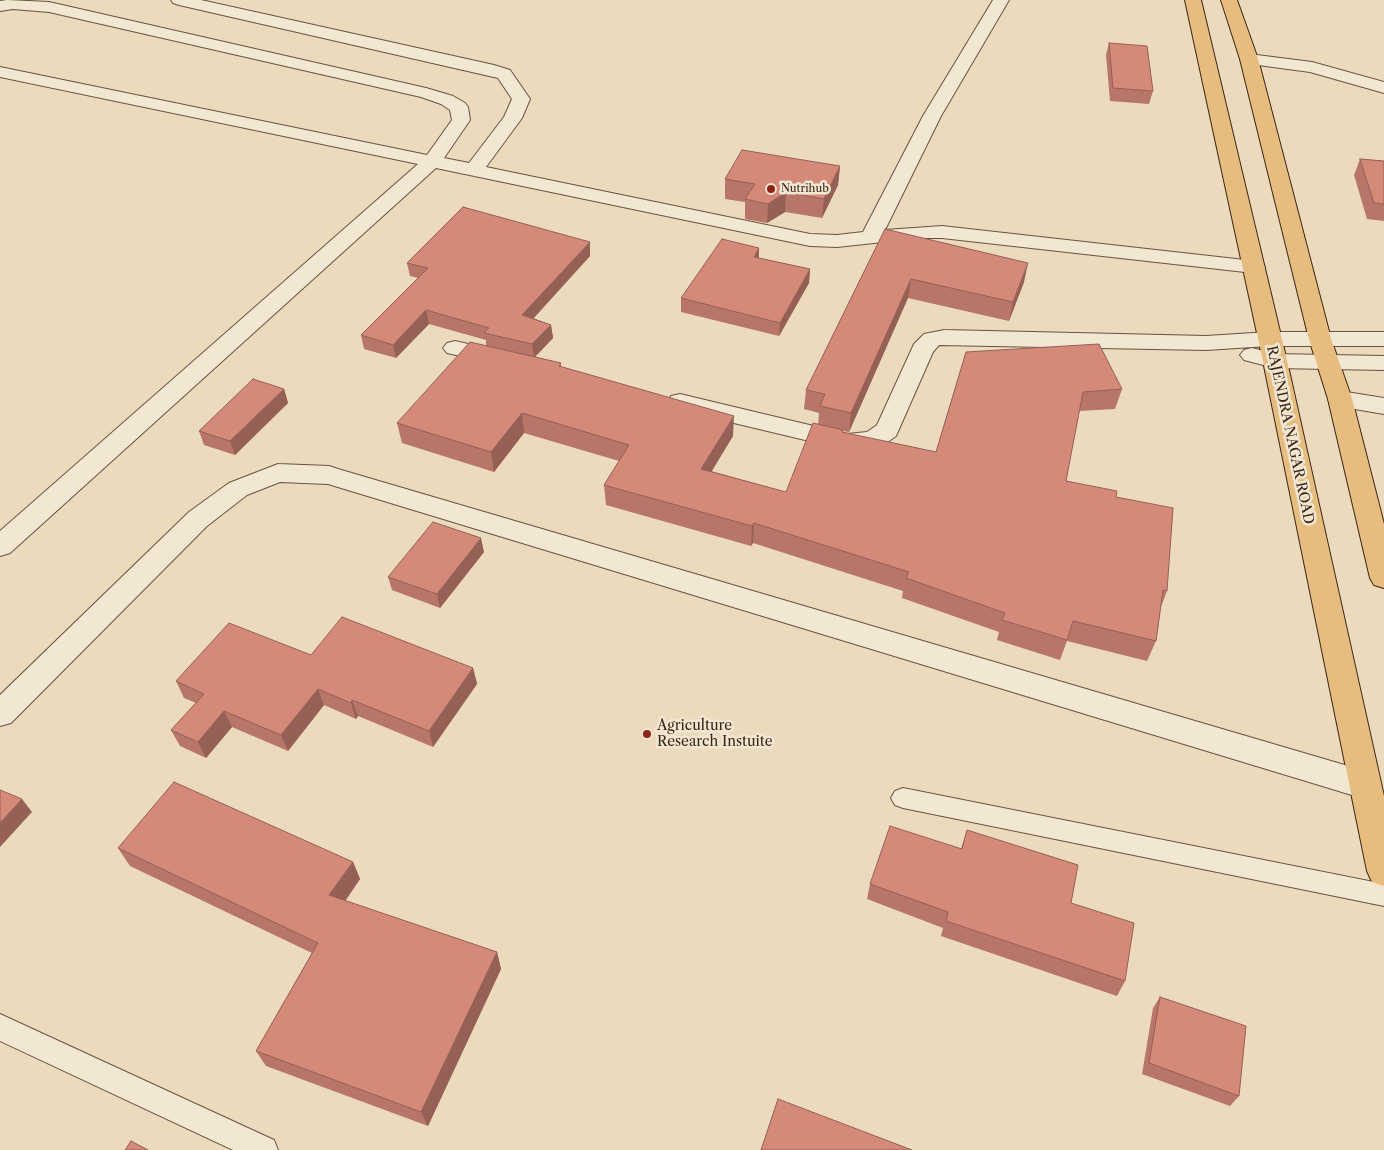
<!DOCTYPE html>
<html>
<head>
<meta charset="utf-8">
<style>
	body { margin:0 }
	canvas { display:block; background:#ebdabc }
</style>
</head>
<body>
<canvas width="1384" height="1150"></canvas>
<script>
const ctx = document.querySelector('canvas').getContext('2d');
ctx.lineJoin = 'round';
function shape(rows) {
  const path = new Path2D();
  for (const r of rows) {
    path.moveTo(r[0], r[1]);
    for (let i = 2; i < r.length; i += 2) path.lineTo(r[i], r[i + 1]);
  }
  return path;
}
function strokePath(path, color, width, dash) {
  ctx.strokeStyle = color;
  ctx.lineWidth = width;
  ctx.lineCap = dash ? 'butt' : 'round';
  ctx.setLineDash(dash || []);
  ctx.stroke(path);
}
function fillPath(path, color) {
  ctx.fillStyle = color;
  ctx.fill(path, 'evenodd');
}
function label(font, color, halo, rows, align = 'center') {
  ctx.font = font + ' "Libre Caslon Text",serif';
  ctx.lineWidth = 5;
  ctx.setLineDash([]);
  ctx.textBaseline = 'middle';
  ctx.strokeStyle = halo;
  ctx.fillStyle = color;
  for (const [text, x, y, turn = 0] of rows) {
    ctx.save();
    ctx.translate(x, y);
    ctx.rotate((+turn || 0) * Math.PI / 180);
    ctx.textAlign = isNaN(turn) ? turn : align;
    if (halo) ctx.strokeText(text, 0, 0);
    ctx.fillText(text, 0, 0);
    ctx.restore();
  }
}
const service = shape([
	[903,788,1384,884,1384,906,903,808,895,805,891,798,895,791,903,788],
	[0,1014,274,1140,278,1150,233,1150,0,1041,0,1014]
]);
const minor = shape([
	[7,0,49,2,426,88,453,96,465,103,468,107,470,120,444,158,469,163,504,117,512,99,498,78,179,5,173,3,171,0,201,0,494,65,510,70,530,99,522,118,486,167,810,234,837,235,863,232,923,116,993,0,1009,0,941,116,885,230,942,226,1254,261,1262,262,1265,267,1262,272,1254,273,942,238,920,238,837,247,810,246,436,168,10,553,0,556,0,531,418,164,0,77,0,67,427,155,452,120,450,110,441,104,421,97,49,12,13,9,0,11,0,1,7,0],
	[1249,54,1312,62,1384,82,1384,93,1310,72,1243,63,1240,59,1243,55,1249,54],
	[944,330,1206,336,1269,332,1384,332,1384,346,1269,346,1206,350,939,345,933,352,896,436,882,446,873,448,847,450,671,408,668,402,671,396,680,394,847,434,867,432,877,425,914,344,924,334,944,330],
	[455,341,508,353,512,358,508,363,500,365,447,353,443,348,447,343,455,341],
	[1252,348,1275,354,1384,356,1384,370,1275,368,1244,360,1240,355,1244,350,1252,348],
	[1340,391,1384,398,1384,414,1331,405,1328,399,1331,393,1340,391],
	[278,464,329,466,338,469,1365,771,1376,775,1381,785,1376,795,1365,799,328,484,280,482,247,495,207,526,11,723,0,726,0,695,189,512,229,483,278,464]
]);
const primary = shape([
	[1185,0,1201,0,1287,361,1384,796,1384,886,1372,882,1367,871,1263,361,1185,0],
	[1221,0,1237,0,1258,59,1331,339,1352,399,1384,524,1384,588,1374,585,1370,578,1328,399,1309,339,1240,59,1221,0]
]);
const wall = shape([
	[1109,43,1153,91,1149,104,1110,101,1106,55],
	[1360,159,1384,161,1384,221,1367,219,1354,175],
	[840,166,838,185,822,218,785,212,767,223,745,219,745,202,725,199,725,179],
	[885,229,1024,282,1009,321,908,298,849,432,843,431,843,433,936,452,966,352,1122,389,1115,409,1079,411,1066,481,1116,497,1167,591,1161,607,1156,641,1147,661,1067,641,1060,660,997,640,999,632,902,598,903,591,753,543,751,546,606,505,604,485,619,461,524,433,494,472,402,443,397,423,486,345,486,340,429,324,396,358,364,349,361,335,418,278,410,276,407,263,590,256,533,318,551,325,553,338,535,357,561,363,561,367,733,436,711,471,786,492,818,425,819,413,804,409,806,390],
	[759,248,759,258,810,269,809,283,779,336,681,312,681,298],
	[284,389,288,403,235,455,204,445,199,431],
	[484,552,440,608,392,590,388,577],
	[311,655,473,668,477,684,433,747,358,716,356,719,324,705,288,751,232,727,206,758,180,746,171,730,196,703,184,698,176,681],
	[967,830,1071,903,1125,981,1117,996,941,936,943,928,867,899,870,884,961,849],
	[118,848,353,862,360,879,345,901,497,952,501,969,428,1126,266,1066,256,1051,312,953,130,866],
	[1160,997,1239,1096,1230,1106,1142,1074,1153,1008]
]);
const shadedWall = shape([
	[840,166,838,185,822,218,824,199],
	[786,192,785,212,767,223,768,204],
	[590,242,590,256,524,329,522,315],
	[759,248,759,261,754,257],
	[1028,263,1024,282,1009,321,1013,302],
	[810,269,809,283,779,336,780,323],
	[911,279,908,298,849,432,851,413],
	[426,310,429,324,396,358,393,345],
	[551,325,553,338,534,358,532,344],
	[284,389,288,403,235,455,230,441],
	[522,413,524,433,494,472,491,452],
	[734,416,733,436,701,489,701,469],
	[754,523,753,543,751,546,752,526],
	[481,538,484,552,440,608,437,594],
	[473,668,477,684,433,747,429,731],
	[318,689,324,705,288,751,281,735],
	[352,700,358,716,356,719,351,703],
	[224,711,232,727,206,758,198,742],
	[22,799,32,812,0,847,0,823],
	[353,862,360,879,337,913,329,895],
	[497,952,501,969,428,1126,421,1112]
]);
const building = shape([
	[1109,43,1147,46,1153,91,1113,88,1109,43],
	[742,150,840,166,824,199,786,192,768,204,745,199,755,184,725,179,742,150],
	[1360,159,1384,161,1384,204,1374,203,1360,159],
	[463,207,590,242,522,315,551,325,532,344,484,333,489,328,426,310,393,345,361,335,428,268,407,263,463,207],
	[885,229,1028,263,1013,302,911,279,851,413,820,406,825,394,806,390,885,229],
	[722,239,759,248,754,257,810,269,780,323,681,298,722,239],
	[470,342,561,363,559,366,734,416,701,469,786,492,813,423,843,430,842,432,936,452,966,352,1099,344,1122,389,1083,392,1066,481,1117,491,1116,497,1173,508,1167,591,1163,590,1156,641,1073,621,1067,640,1002,620,1005,613,906,578,909,572,754,523,752,526,604,485,629,445,522,413,491,452,397,423,470,342],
	[253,379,284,389,230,441,199,431,253,379],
	[433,522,481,538,437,594,388,577,433,522],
	[342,617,473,668,429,731,352,700,351,703,318,689,281,735,224,711,198,742,171,730,204,694,176,681,229,623,311,655,342,617],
	[174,782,353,862,329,895,497,952,421,1112,256,1051,318,943,118,848,174,782],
	[0,790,22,799,0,823,0,790],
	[890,826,962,849,967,830,1078,865,1071,903,1134,923,1125,981,946,921,948,912,870,884,890,826],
	[1160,997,1246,1026,1239,1096,1149,1063,1160,997],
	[778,1099,912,1150,761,1150,778,1099],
	[131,1141,148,1150,125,1150,131,1141]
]);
const markers = [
	[771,189,5,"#8f2418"],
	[647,734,5,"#8f2418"]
];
const farPoinames = [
	["Nutrihub",781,189]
];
const streetNames = [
	["RAJENDRA NAGAR ROAD",1290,435,78]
];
const poiNames = [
	["Agriculture",657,726],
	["Research Instuite",657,742]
];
strokePath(service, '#685341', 2);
strokePath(minor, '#685341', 2);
strokePath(primary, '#3d2618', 2);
fillPath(service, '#f2e7d3');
fillPath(minor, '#f2e7d3');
fillPath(primary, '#e6bd7e');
fillPath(wall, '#b77668');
fillPath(shadedWall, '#956055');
fillPath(building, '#d58979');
strokePath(building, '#956055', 1);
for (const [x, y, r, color] of markers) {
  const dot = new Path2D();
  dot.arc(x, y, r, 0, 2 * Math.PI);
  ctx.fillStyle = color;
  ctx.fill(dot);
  strokePath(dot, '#f2e7d3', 2);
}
label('11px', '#3d2618', '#f2e7d3', farPoinames, 'left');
label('14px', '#3d2618', '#f2e7d3', streetNames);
label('14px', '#3d2618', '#f2e7d3', poiNames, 'left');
</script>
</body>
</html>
